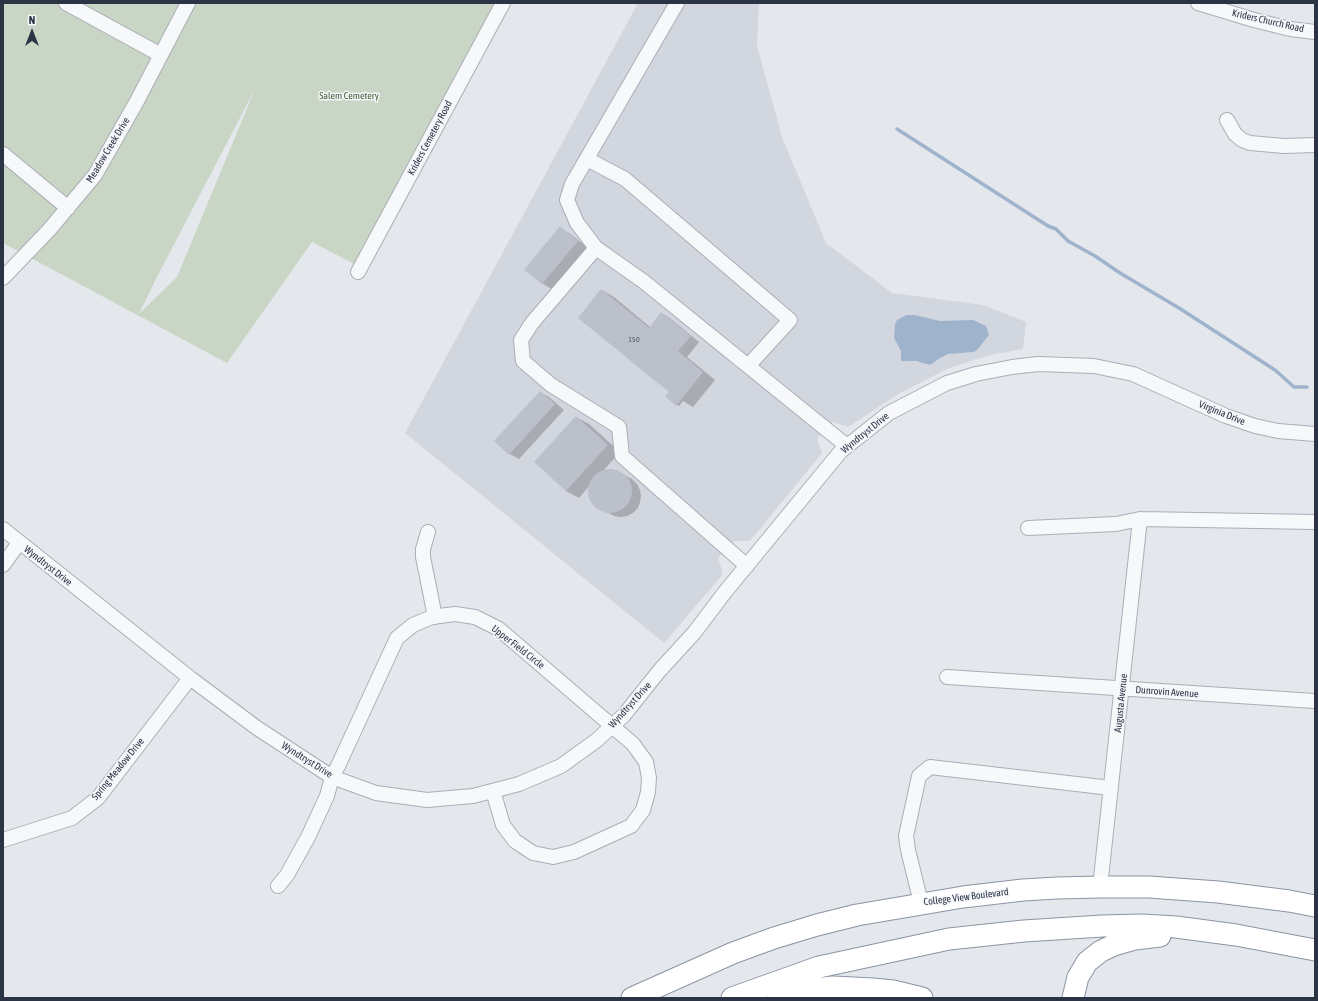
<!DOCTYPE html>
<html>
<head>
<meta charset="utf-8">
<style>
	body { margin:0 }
	#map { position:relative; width:1318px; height:1001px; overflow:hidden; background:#e4e7ec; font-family:"Asap Condensed",sans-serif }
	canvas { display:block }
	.frame { position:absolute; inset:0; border:4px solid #2b3445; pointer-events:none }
	.north { position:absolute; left:12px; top:12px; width:40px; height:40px; -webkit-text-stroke:3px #f4f6f9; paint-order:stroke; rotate:0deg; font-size:11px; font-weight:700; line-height:16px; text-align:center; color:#2b3445 }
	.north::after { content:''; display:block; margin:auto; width:14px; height:18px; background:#2b3445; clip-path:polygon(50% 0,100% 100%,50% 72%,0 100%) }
</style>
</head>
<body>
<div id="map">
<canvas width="1318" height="1001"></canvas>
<div class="frame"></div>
<div class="north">N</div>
</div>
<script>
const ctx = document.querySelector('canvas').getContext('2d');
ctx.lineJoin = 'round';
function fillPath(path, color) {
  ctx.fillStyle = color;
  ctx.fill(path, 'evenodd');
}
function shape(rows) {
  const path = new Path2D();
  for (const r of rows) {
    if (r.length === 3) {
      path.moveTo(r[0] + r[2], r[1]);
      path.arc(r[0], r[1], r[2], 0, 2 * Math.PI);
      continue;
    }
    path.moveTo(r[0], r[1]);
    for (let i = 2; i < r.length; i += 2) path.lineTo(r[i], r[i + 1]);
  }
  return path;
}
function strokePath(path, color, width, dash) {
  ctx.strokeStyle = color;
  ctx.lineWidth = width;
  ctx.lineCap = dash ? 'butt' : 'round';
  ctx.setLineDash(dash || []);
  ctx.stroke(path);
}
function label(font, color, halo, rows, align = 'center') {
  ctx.font = font + ' "Asap Condensed",sans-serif';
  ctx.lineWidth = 3;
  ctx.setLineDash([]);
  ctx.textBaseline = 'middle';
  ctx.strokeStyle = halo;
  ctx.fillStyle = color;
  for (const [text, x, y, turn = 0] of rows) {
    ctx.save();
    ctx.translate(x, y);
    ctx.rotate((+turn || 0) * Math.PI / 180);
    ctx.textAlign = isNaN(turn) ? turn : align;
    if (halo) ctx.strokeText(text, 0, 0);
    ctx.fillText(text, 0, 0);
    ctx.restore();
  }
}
const built = shape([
	[638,3,759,3,757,46,782,137,826,243,892,293,983,305,1026,322,1023,349,990,355,949,368,900,393,848,427,833,422,817,439,822,453,750,541,734,541,718,558,723,574,664,643,405,433]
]);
const green = shape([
	[3,3,498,3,358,266,312,242,227,363,3,243],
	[255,89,177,277,139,314,157,277]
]);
const water = shape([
	[906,315,915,315,940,321,973,320,986,326,989,335,977,350,973,352,948,354,940,358,930,365,916,361,901,361,901,351,894,338,895,324,897,320]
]);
const shadow = shape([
	[560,228,569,233,587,247,552,289,543,284,526,269],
	[602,290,614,297,650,327,662,313,671,319,699,342,687,357,715,380,693,407,683,401,679,406,676,405,670,392],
	[540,392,549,397,564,410,519,459,510,454],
	[576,417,589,424,620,452,603,471,610,470,617,471,632,479,637,484,640,490,641,496,640,502,638,508,633,513,627,516,621,517,614,516,599,508,594,503,591,498,590,491,590,485,579,498,566,491]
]);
const stream = shape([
	[897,129,1048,226,1056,229,1068,241,1095,256,1120,273,1179,308,1275,370,1294,387,1307,387]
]);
const building = shape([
	[560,226,578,241,542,284,524,270],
	[601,289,649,328,661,312,691,336,678,351,703,372,676,406,665,396,669,392,578,318],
	[540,391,555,404,509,455,494,441],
	[576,416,608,445,566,491,534,462],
	[610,491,22]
]);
const minor = shape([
	[66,3,161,55],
	[1198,3,1254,20,1290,29,1315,32],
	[1227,120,1235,134,1242,140,1250,143,1284,146,1315,145],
	[3,154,68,208],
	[587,159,625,179,790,320,748,366],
	[596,248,577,223,567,200,572,184,677,3],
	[358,272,503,3],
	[3,278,49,230,95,175,137,101,188,3],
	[1028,528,1116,524,1140,519,1315,522],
	[3,529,190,678,257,728,332,777,376,793,427,800,473,796,519,784,561,766,597,740,624,715,660,670,694,633,725,592,841,451,889,413,947,383,976,374,1012,367,1038,364,1094,366,1133,374,1226,416,1255,426,1278,431,1315,434],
	[428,532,423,549,423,557,435,617],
	[3,565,19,543],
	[747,566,622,456,619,427,551,385,523,361,521,340,532,323,596,248,643,281,847,446],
	[947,677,1315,701],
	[3,840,72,818,98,798,190,678],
	[278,886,287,875,308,837,327,796,332,777,338,766,397,638,413,625,432,617,455,614,475,617,499,629,633,744,646,762,649,778,648,792,643,810,631,826,574,852,553,857,533,853,515,841,503,825,493,791],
	[1100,887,1140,519],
	[921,903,908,850,906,836,919,776,930,767,1111,788]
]);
const highway = shape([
	[632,998,733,953,774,938,817,925,857,915,963,897,1023,890,1057,888,1100,887,1149,887,1218,892,1289,901,1315,906],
	[732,998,819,967,949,939,1024,931,1102,926,1142,925,1176,927,1236,935,1315,950],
	[778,998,814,989,833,987,873,989,893,991,922,998],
	[1073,998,1078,977,1083,969,1087,962,1101,951,1114,945,1135,939,1160,936]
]);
const numberNames = [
	["150",634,339]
];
const streetNames = [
	["Kriders Church Road",1268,21,13],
	["Kriders Cemetery Road",430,138,-62],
	["Meadow Creek Drive",108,150,-59],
	["Virginia Drive",1222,413,22],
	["Wyndtryst Drive",865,433,-39],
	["Wyndtryst Drive",48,566,38],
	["Upper Field Circle",518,647,38],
	["Dunrovin Avenue",1167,692,4],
	["Augusta Avenue",1121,703,-84],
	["Wyndtryst Drive",630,705,-48],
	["Wyndtryst Drive",307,760,32],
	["Spring Meadow Drive",118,769,-51],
	["College View Boulevard",966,897,-7]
];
const parkNames = [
	["Salem Cemetery",349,96]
];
fillPath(built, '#d2d6de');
fillPath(green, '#c9d6c5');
fillPath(water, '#9fb4cc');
fillPath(shadow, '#0003');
strokePath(stream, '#9fb4cc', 3.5);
fillPath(building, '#bbc0ca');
strokePath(minor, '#a9aeb7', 16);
strokePath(highway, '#8b94a3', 23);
strokePath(minor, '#f7f8fa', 14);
strokePath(highway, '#fff', 21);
label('8px', '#4f5766', null, numberNames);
label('10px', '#2b3445', '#f4f6f9', streetNames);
label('10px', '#3f6138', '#f4f6f9', parkNames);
</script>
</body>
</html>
